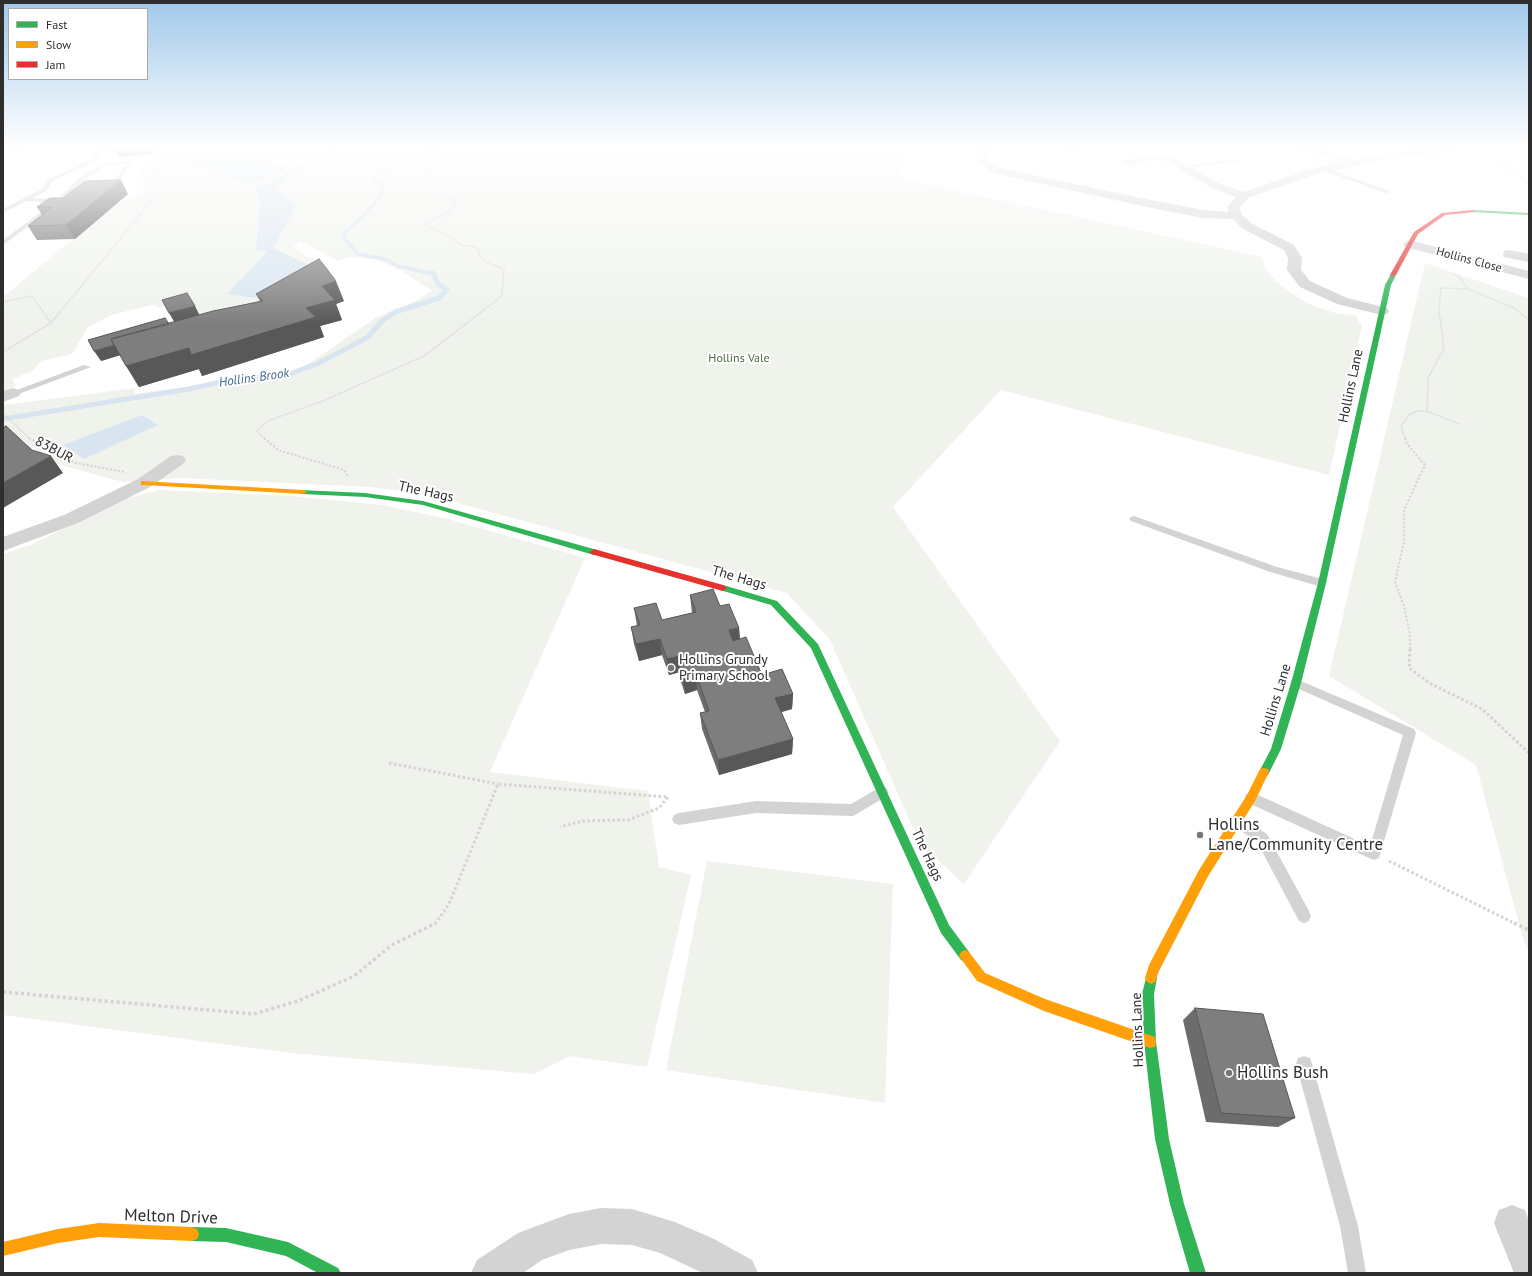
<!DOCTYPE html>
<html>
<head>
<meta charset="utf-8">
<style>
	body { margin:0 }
	#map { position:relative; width:1532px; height:1276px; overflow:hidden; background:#fff; font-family:"PT Sans",sans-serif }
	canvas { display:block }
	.frame { position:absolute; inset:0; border:4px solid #2e2e2e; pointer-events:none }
	.legend { position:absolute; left:8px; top:8px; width:140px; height:72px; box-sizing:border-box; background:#fff; border:1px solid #ababab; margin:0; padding:5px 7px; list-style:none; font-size:12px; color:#2e2e2e }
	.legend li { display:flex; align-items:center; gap:8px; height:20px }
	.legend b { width:20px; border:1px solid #ababab }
</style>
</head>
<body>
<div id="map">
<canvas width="1532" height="1276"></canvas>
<div class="frame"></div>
<ul class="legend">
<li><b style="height:5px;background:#30b455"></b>Fast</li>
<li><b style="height:5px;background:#ff9f0a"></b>Slow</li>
<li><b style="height:5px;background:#e5322d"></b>Jam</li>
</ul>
</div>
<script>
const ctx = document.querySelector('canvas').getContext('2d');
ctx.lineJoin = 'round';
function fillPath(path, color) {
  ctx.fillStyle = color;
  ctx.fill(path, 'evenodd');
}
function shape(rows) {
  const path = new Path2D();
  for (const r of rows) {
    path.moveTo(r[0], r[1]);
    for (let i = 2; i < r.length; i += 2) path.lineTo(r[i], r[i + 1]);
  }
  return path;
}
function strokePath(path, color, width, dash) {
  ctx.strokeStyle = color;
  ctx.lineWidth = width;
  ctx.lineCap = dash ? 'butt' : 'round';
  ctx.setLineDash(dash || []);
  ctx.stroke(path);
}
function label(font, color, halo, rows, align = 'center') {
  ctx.font = font + ' "PT Sans",sans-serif';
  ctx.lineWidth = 4;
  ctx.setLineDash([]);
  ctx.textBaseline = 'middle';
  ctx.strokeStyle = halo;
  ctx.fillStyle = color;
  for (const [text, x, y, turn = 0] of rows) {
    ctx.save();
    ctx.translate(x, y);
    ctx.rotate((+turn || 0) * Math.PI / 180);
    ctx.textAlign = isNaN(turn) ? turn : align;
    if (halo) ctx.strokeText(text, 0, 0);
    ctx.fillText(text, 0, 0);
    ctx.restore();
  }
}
const green = shape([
	[162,147,915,147,899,153,902,179,1262,257,1266,270,1276,281,1294,295,1313,306,1339,314,1355,315,1362,326,1329,475,1001,390,893,507,1060,741,964,884,920,844,830,640,787,593,428,495,370,487,181,478,123,482,54,463,23,440,19,440,3,449,3,405,136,388,134,394,286,373,307,365,377,317,416,301,432,291,402,271,378,260,350,257,337,261,310,245,299,242,293,248,331,269,325,279,275,308,202,317,190,302,162,308,151,305,111,315,88,327,72,354,41,361,34,370,13,379,16,386,3,391,3,297,114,205,146,191,136,179,148,158],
	[1425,263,1529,298,1529,952,1524,942,1476,765,1329,676],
	[160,490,292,496,382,505,448,519,585,558,490,772,648,791,659,867,691,875,647,1067,570,1056,534,1074,291,1053,3,1015,3,554,31,545,120,500],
	[707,861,893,884,885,1103,666,1070]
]);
const water = shape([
	[330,147,340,147,289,177,276,190,297,204,273,248,317,269,276,301,227,294,267,252,256,250,260,201,255,188,271,182],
	[205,151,288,165,281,172,270,179,249,184,177,161,186,155],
	[142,415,158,425,84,459,63,445]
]);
const streamFar1 = shape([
	[434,274,398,266,385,259,358,254,344,238,346,231,364,216,382,194,382,183,371,180,377,174,429,150,460,147]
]);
const stream = shape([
	[3,419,189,389,230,380,287,375,319,363,368,337,382,321,395,312,439,298,447,290,438,284,433,273]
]);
const pathFar3 = shape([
	[1469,151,1499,162,1529,183],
	[1455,274,1462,280,1467,288],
	[3,302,32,296,51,323,3,352],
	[51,323,161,189,155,162,176,151,192,147],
	[1427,411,1460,424],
	[3,413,30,439],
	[265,439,257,431,268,421,323,401,424,356,502,296,504,269,484,261,479,255,478,248,461,245,448,235,426,226,426,224,447,212,456,204,426,176,427,174,497,147],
	[1405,439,1401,426,1410,414,1417,411,1427,411,1428,378,1444,348,1439,311,1441,288,1468,289,1514,308,1529,320]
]);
const pathFar2 = shape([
	[29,438,76,463,125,472],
	[264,438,278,450,341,469,346,472,348,477],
	[1405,438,1407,444,1425,465,1404,510,1404,542,1395,582,1404,606,1410,635,1410,650]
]);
const pathFar1 = shape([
	[1410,649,1409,668,1431,684,1482,709,1529,753],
	[389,763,498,784],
	[1389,861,1516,924],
	[435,924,449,904,498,784,668,797,659,808,628,820,583,821,560,827]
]);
const path = shape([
	[1514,923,1529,930],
	[3,992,254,1014,298,1001,354,976,392,945,436,923]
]);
const lane = shape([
	[100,147,105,147,94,162,53,181,46,191,32,198,58,199,77,180,102,164,133,161,118,183,117,190,107,189,112,187,112,183,127,164,105,166,81,182,61,202,3,245,3,240,53,203,26,201,3,213,3,209,42,189,49,179,90,160,100,147],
	[1235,159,1237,162,1184,168,1181,166,1235,159],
	[1324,167,1389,191,1390,192,1385,193,1322,170,1324,167],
	[84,365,91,367,16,395,13,395,9,393,84,365],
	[1134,516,1277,567,1326,580,1327,583,1322,587,1270,572,1131,521,1129,519,1131,517,1134,516],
	[1296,679,1414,729,1416,733,1379,858,1374,860,1369,858,1246,802,1245,798,1246,794,1251,792,1256,794,1370,846,1403,735,1292,686,1290,683,1292,680,1296,679],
	[882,786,887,788,888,792,887,796,853,816,756,813,679,825,674,823,672,819,674,815,679,813,756,801,851,804,882,786],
	[1237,815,1267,834,1309,911,1311,916,1309,921,1304,923,1299,921,1257,842,1232,825,1230,821,1232,817,1237,815],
	[1304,1056,1310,1058,1312,1064,1358,1226,1366,1273,1348,1273,1340,1226,1296,1064,1298,1058,1304,1056]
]);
const street = shape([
	[10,147,32,147,27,150,3,154,3,148,10,147],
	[980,147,990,147,986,160,1004,169,1156,201,1204,210,1229,212,1227,207,1236,197,1212,188,1167,161,1152,160,1126,166,1121,163,1122,161,1152,154,1169,155,1220,184,1244,192,1310,169,1341,162,1319,154,1295,149,1294,147,1321,148,1354,160,1397,151,1460,147,1459,149,1444,153,1397,157,1317,174,1248,198,1239,208,1242,215,1251,223,1294,245,1302,258,1301,270,1310,281,1347,298,1387,308,1389,311,1387,314,1382,315,1337,304,1300,287,1287,270,1288,258,1284,250,1243,229,1233,219,1204,218,1156,209,997,174,975,161,980,147],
	[1060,147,1079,147,1081,149,1076,152,1061,149,1060,147],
	[1409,240,1529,271,1529,279,1405,247,1403,244,1409,240],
	[1509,250,1529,254,1529,262,1504,257,1503,254,1504,251,1509,250],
	[13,388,19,390,21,393,19,396,3,402,3,391,13,388],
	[177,455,183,456,186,460,183,464,150,487,78,523,3,551,3,537,64,515,138,479,171,456,177,455],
	[1512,1205,1525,1210,1529,1221,1529,1273,1514,1273,1494,1223,1499,1210,1512,1205],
	[601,1208,632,1209,675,1222,714,1239,752,1260,758,1273,703,1273,660,1253,632,1245,601,1244,569,1250,542,1260,523,1273,471,1273,477,1260,518,1233,569,1214,601,1208]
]);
const fast = shape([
	[1473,210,1529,213,1529,215,1471,212,1471,211,1473,210],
	[1391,274,1396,275,1391,285,1326,583,1301,683,1281,749,1268,775,1264,776,1260,775,1259,772,1271,749,1291,683,1318,583,1385,285,1391,274],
	[300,490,365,493,423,501,597,550,598,552,594,555,423,505,365,497,303,494,300,494,300,490],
	[723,585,777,601,818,644,949,925,969,952,971,956,969,960,965,962,961,960,941,933,811,648,771,605,720,590,719,588,720,586,723,585],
	[1151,972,1155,974,1157,978,1154,994,1156,1042,1169,1139,1184,1204,1206,1273,1190,1273,1170,1204,1155,1139,1144,1042,1142,994,1147,974,1151,972],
	[192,1227,226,1228,288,1242,338,1268,341,1273,318,1273,286,1256,226,1242,192,1241,187,1239,185,1234,187,1229,192,1227]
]);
const slow = shape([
	[141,481,303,490,307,492,303,494,144,485,141,485,141,481],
	[1264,768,1268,769,1269,772,1255,801,1207,878,1159,971,1155,982,1151,984,1147,982,1145,978,1149,965,1199,870,1247,795,1260,769,1264,768],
	[965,950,969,952,985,973,1045,999,1155,1037,1156,1042,1155,1047,1150,1048,1044,1011,977,981,959,956,961,952,965,950],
	[99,1223,192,1227,197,1229,199,1234,197,1239,192,1241,99,1237,58,1243,3,1256,3,1242,58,1229,99,1223]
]);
const jam = shape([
	[1473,210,1475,211,1475,212,1445,215,1418,234,1396,275,1391,276,1390,275,1414,232,1442,213,1473,210],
	[594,549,723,585,727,588,723,591,591,554,590,552,594,549]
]);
const wall = shape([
	[128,194,75,239,37,240,28,226,42,215,37,207,63,198],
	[256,294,344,301,336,304,342,320,320,326,324,337,202,376,199,369,139,387,120,355,101,361,169,324,175,322,162,300,199,315,260,301],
	[690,595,720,606,739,628,740,639,762,675,793,694,792,709,781,712,793,739,792,754,719,775,702,729,700,713,705,712,697,690,685,694,681,682,680,672,669,675,662,655,639,661,634,644,631,627,637,626,634,608,662,620,692,613],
	[1195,1008,1295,1118,1278,1127,1206,1122,1183,1020]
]);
const shadedWall = shape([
	[105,147,156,147,152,154,119,157,115,150,107,151],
	[121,180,128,194,75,239,66,225],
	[336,281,344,301,336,304,342,320,320,326,324,337,202,376,199,369,139,387,126,366,306,308,322,286],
	[195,306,200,316,175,323,169,313],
	[172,328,177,338,101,361,94,351],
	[51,456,63,473,3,508,3,483],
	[739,628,740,644,730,647,729,630],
	[660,639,662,655,639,661,636,644],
	[688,654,690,670,679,666,680,672,669,675,667,659],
	[696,674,697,690,685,694,683,678],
	[793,694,792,709,775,714,775,698],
	[793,739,792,754,719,775,718,760]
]);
const building = shape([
	[121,180,66,225,28,226,52,207,37,207,50,198,63,198,85,181,121,180],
	[319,259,336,281,322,286,335,300,306,308,316,317,191,355,189,348,126,366,111,339,213,311,263,301,256,294,319,259],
	[187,293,195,306,169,313,162,300,187,293],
	[165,318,169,324,111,339,114,345,94,351,88,340,165,318],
	[6,426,32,450,51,456,3,483,3,428,6,426],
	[713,589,720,606,729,604,739,628,729,630,733,641,746,637,762,675,782,669,793,694,775,698,793,739,718,760,700,713,709,711,696,674,683,678,679,666,692,663,688,654,667,659,660,639,636,644,631,627,640,625,634,608,656,603,662,620,696,612,690,595,713,589],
	[1195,1008,1263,1014,1295,1118,1221,1113,1195,1008]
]);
const markers = [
	[671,668,4,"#777"],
	[1200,835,4,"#777"],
	[1229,1073,4,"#777"]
];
const farStreetnames = [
	["Hollins Close",1469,260,15]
];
const farParknames = [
	["Hollins Vale",739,359]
];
const farWaternames = [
	["Hollins Brook",254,378,-8]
];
const streetNames = [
	["Hollins Lane",1351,386,-78],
	["83BUR",54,450,28],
	["The Hags",426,492,12],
	["The Hags",739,578,16],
	["Hollins Lane",1276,700,-73],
	["The Hags",927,855,65],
	["Hollins Lane",1138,1030,-92]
];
const poiNames = [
	["Hollins Grundy",679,660],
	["Primary School",679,676]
];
const nearPoinames = [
	["Hollins",1208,825],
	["Lane/Community Centre",1208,845],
	["Hollins Bush",1237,1073]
];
const nearStreetnames = [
	["Melton Drive",171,1217,2]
];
fillPath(green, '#eff3ec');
fillPath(water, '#d8e5f0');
strokePath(streamFar1, '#d8e5f0', 3.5);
strokePath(stream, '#d8e5f0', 5);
strokePath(pathFar3, '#d3d3d3', 1.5, [1, 1]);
strokePath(pathFar2, '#d3d3d3', 2, [2, 2]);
strokePath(pathFar1, '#d3d3d3', 3, [2.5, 2.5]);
strokePath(path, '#d3d3d3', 3.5, [3, 3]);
fillPath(lane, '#d3d3d3');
fillPath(street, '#d3d3d3');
fillPath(fast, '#30b455');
fillPath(slow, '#ff9f0a');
fillPath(jam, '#e5322d');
fillPath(wall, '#6c6c6c');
fillPath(shadedWall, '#585858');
fillPath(building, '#7e7e7e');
strokePath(building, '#585858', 1);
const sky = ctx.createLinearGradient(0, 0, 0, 325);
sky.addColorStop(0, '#a1c8eb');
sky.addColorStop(0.45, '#fff');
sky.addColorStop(1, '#ffffff00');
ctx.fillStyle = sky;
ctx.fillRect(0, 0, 1532, 325);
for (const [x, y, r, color] of markers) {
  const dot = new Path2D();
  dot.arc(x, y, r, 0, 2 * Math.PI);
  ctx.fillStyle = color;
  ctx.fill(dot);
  strokePath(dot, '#fff', 1.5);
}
label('12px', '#2e2e2e', '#fff', farStreetnames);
label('12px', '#4d673d', '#fff', farParknames);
label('italic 13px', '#3f688c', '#fff', farWaternames);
label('14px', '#2e2e2e', '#fff', streetNames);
label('14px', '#2e2e2e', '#fff', poiNames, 'left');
label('17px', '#2e2e2e', '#fff', nearPoinames, 'left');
label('17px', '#2e2e2e', '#fff', nearStreetnames);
</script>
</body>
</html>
